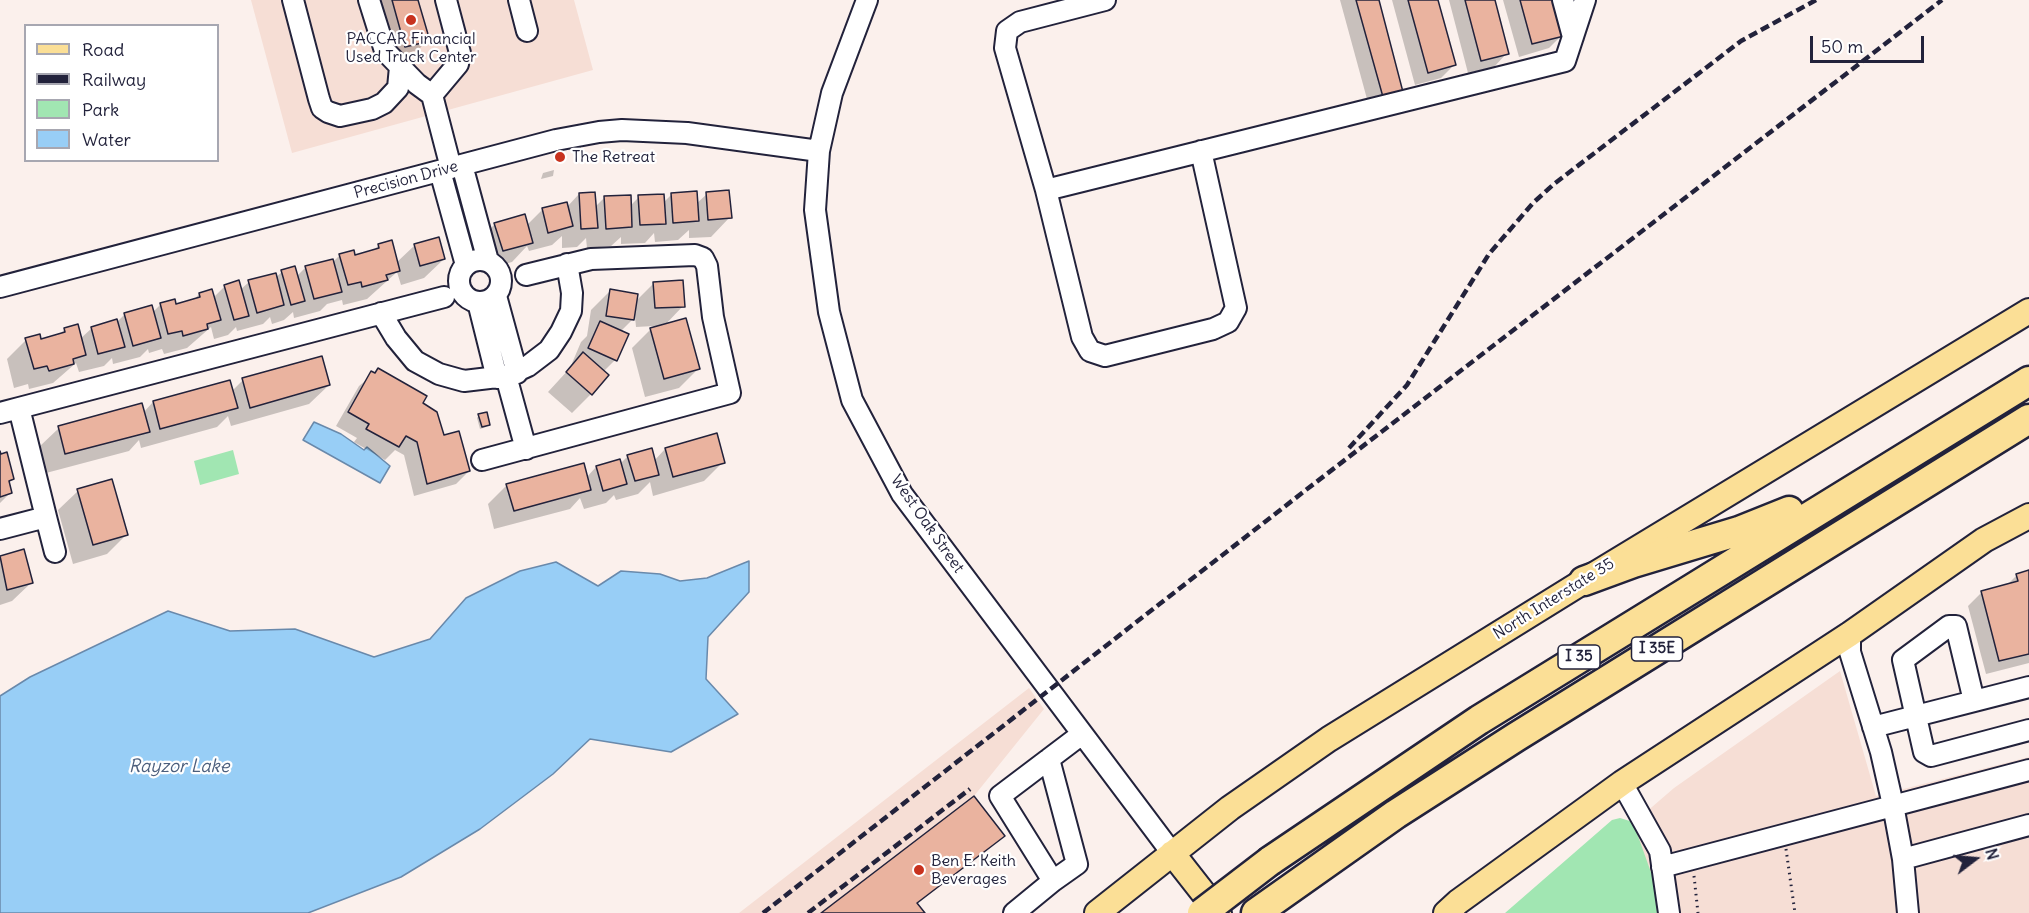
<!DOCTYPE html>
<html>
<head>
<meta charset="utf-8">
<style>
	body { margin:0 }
	#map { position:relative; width:2029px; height:913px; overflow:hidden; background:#fbf0ec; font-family:Delius,sans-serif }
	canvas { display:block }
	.legend { position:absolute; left:24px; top:24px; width:195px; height:138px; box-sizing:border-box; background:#fff; border:2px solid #a7a7b1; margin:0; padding:8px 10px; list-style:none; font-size:18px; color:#22223b }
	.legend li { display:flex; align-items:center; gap:12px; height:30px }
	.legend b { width:30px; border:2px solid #a7a7b1 }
	.north { position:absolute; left:1945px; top:829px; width:60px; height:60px; -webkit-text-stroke:4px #fff; paint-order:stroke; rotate:74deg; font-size:16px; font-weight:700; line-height:24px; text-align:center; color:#22223b }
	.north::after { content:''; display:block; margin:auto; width:21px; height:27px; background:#22223b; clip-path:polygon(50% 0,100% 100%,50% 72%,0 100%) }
	.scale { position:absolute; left:1810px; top:36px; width:114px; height:27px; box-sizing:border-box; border:3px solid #22223b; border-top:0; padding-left:8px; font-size:18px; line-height:21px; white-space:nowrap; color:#22223b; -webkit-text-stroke:4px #fff; paint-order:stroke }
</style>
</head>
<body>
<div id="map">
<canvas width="2029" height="913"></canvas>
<ul class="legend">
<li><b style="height:8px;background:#fbdf96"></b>Road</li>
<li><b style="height:8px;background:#22223b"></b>Railway</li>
<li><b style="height:16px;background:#a1e6b2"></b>Park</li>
<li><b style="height:16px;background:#98cef6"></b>Water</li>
</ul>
<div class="north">N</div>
<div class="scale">50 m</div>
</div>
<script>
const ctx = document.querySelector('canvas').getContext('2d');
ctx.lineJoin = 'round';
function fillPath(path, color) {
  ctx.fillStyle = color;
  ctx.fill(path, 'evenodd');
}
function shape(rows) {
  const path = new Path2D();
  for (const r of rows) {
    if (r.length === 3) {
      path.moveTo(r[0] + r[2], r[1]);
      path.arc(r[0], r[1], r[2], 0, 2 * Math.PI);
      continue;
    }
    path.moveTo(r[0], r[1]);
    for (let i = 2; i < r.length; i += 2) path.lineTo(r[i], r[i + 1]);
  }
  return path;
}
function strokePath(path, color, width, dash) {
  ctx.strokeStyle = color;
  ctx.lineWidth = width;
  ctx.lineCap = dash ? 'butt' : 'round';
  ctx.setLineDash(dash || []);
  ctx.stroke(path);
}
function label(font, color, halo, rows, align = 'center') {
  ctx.font = font + ' Delius,sans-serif';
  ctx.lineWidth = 4.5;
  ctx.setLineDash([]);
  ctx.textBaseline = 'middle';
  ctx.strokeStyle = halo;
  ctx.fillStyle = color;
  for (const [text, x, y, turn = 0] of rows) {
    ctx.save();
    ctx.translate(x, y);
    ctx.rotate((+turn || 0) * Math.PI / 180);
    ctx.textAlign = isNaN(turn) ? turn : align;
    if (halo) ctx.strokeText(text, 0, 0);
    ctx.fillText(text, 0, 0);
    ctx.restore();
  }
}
const built = shape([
	[251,0,574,0,593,70,292,153],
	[1840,671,1876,796,2029,757,2029,913,1529,913,1674,788],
	[1029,688,1044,709,974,796,821,913,739,913]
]);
const green = shape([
	[233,450,239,474,200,485,194,461],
	[1620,818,1633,822,1653,878,1657,913,1505,913,1612,820]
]);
const water = shape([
	[314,422,341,434,364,450,367,447,390,466,380,483,303,440,314,422],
	[749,561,749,592,708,637,706,679,738,714,671,752,590,739,553,774,480,829,401,877,308,913,0,913,0,696,30,677,168,611,230,631,295,629,374,657,430,639,466,598,520,571,556,562,598,586,621,571,660,574,680,581,707,578,749,561]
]);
const shadow = shape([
	[380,0,417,0,428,40,418,50,396,56],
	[1340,0,1377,0,1402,91,1370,110],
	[1392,0,1436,0,1454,65,1441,78,1415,85],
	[1449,0,1493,0,1507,53,1494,67,1468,73],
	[1503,0,1552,0,1562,35,1549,48,1519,57],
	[554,170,553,176,541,179,543,173],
	[579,194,595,207,604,198,630,206,639,197,663,203,672,194,696,204,707,194,730,217,711,237,689,238,689,230,678,240,655,242,654,233,645,243,621,244,621,237,611,246,587,248,586,238,577,247,562,248,562,236,552,245,529,251,527,246,512,262,483,270,475,244,495,224,527,225,542,210,566,204,567,207],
	[379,245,396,263,415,245,444,259,424,278,401,285,397,272,367,299,343,305,342,300,327,304,320,311,294,318,293,312,284,320,272,324,270,317,263,324,237,331,236,327,228,335,214,339,211,327,187,348,164,354,162,349,149,353,148,349,140,357,113,364,112,358,104,366,79,372,76,363,53,383,29,389,28,384,14,388,7,359,26,340,40,341,58,336,65,329,80,339,92,328,116,323,125,314,152,313,161,304,175,306,193,301,199,294,213,298,225,286,240,290,249,282,275,278,282,272,297,276,305,268,332,261,332,263,340,255,354,256,372,252],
	[654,283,683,306,664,326,699,368,679,388,645,397,632,348,654,326,636,327,635,317,621,331,615,360,603,372,591,394,572,413,548,392,570,368,581,342,587,336,591,310,610,291,636,301],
	[378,370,421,404,469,471,456,484,414,496,404,455,395,450,385,460,354,442,357,438,336,426,359,386],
	[243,380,329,385,309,404,231,426,228,416,217,427,141,448,139,440,129,451,46,473,39,447,59,428,143,413,153,402,232,391],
	[479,415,488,424,486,427,480,429,477,418],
	[716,435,723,462,704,481,653,496,650,482,638,494,616,500,614,495,606,503,584,509,580,498,570,509,494,529,488,504,507,485,586,478,596,467,619,461,620,464,628,456,654,461,665,449],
	[0,456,13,478,8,483,10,493,0,503],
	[78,491,126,535,107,554,73,564,58,510],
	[23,551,32,582,12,601,0,605,0,557],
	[2029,572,2029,663,1986,674,1968,606,1982,592,2006,586,2017,575],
	[1003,836,916,905,923,913,824,913]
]);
const building = shape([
	[392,0,418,0,430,41,405,47,392,0],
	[1356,0,1379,0,1403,92,1383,97,1356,0],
	[1408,0,1438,0,1456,65,1428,73,1408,0],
	[1465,0,1495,0,1509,54,1481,61,1465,0],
	[1520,0,1554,0,1564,36,1532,44,1520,0],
	[729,190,732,218,708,220,706,192,729,190],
	[697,191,699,221,673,223,671,193,697,191],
	[595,192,598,228,581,229,579,193,595,192],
	[664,194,666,224,640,225,638,195,664,194],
	[631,195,632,227,606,229,604,196,631,195],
	[567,202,573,226,548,233,542,208,567,202],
	[525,214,533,243,503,251,494,223,525,214],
	[439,237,445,259,420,266,414,244,439,237],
	[392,240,400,271,386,275,388,280,362,287,361,282,348,285,339,254,354,250,355,255,379,248,378,244,392,240],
	[333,259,342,292,314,299,305,266,333,259],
	[295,266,305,301,291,305,281,270,295,266],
	[276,273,284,305,257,313,248,280,276,273],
	[239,280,249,316,234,320,224,285,239,280],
	[683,280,685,307,655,308,653,282,683,280],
	[212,289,221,320,207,324,208,329,183,336,182,331,168,334,160,303,175,299,176,304,200,297,199,293,212,289],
	[610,289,638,294,634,320,606,316,610,289],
	[152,305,161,338,133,346,124,313,152,305],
	[686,318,700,369,664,379,650,328,686,318],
	[117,319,125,347,98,354,91,327,117,319],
	[600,321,629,334,617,361,588,348,600,321],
	[78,324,86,355,73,359,74,364,49,371,47,366,34,369,25,338,40,334,41,339,65,332,64,328,78,324],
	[583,352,609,375,592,395,566,372,583,352],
	[322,356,330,385,250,408,242,378,322,356],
	[378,368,427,396,423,403,437,412,444,435,459,431,470,471,427,484,417,442,406,436,399,447,366,429,369,424,348,412,371,371,375,373,378,368],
	[230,380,238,408,160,429,153,401,230,380],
	[142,403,150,432,65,454,58,426,142,403],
	[487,412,490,425,482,427,478,414,487,412],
	[717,433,725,463,673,477,665,448,717,433],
	[652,448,659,475,635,481,627,455,652,448],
	[0,451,1,454,7,452,14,479,9,481,12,493,0,497,0,451],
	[620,459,627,484,603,491,596,466,620,459],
	[584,463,591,490,514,511,506,484,584,463],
	[112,479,128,535,93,545,77,489,112,479],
	[24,549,33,583,7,590,0,556,24,549],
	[2029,570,2029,654,1999,661,1981,591,2018,581,2016,574,2029,570],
	[974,796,1005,836,917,903,925,913,821,913,974,796]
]);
const path = shape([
	[1786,849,1795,913],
	[1694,876,1698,913]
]);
const minor = shape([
	[293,0,319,99,322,108,328,112,340,116,372,109,384,103,398,88,400,67],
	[369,0,385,51,417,84,432,95,451,168],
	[519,0,527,31],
	[867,0,832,93,819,151,815,210,829,312,852,400,902,494,1172,853],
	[1105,0,1020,22,1007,31,1005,48,1046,190,1082,337,1090,351,1105,356,1213,329,1228,322,1236,308,1201,151],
	[1563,0,1573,37],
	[432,95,458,64,460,53,446,0],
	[462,165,488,261],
	[440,171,466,265],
	[1046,190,1565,61,1585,0],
	[480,281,21],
	[0,287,556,140,599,132,622,130,687,133,819,151],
	[496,296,517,373],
	[478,302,497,378],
	[381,313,396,338,415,361,439,374,464,381,506,376,528,366,549,350,561,332,571,311,572,293,567,264],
	[506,376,526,449],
	[0,413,19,408],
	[482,460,730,393,713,317,707,266,703,258,695,255,591,259,526,275],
	[46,517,55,552],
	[0,529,46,517,19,408,444,297],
	[1850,634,1850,652,1881,752,1893,805,1903,859,1908,913],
	[1974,701,1956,626,1949,626,1903,660,1924,752,1931,756,2029,730],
	[1873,727,2029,687],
	[1049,759,1077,864,1053,881],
	[1622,783,1660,851,1669,913],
	[1903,859,2029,825],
	[1662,867,2029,770],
	[1014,913,1053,881,1000,796,1082,734]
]);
const major = shape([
	[1172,853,1219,913],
	[1097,913,1230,808,1329,739,1584,581,2029,311],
	[1446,913,1458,902,1622,783,1850,634,1984,540,2029,516]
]);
const highway = shape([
	[1584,581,1633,563,1739,531,1789,511],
	[1270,861,1479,720,2029,381],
	[1256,913,1396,814,1516,737,2029,419]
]);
const rail = shape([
	[1349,448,1407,385,1489,254,1533,203,1554,184,1741,41,1816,0],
	[763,913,1302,493,1942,0],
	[808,913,970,789]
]);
const highwayBridge = shape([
	[1202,913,1270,861]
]);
const markers = [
	[411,20,6,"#c8321e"],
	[560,157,6,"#c8321e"],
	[919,870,6,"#c8321e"]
];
const shields = [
	[1657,649,51],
	[1579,657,42]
];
const shieldNames = [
	["I 35E",1657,649],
	["I 35",1579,657]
];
const poiNames = [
	["PACCAR Financial",411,39,"center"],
	["Used Truck Center",411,57,"center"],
	["The Retreat",572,157],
	["Ben E. Keith",931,861],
	["Beverages",931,879]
];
const streetNames = [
	["Precision Drive",406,180,-15],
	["West Oak Street",927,524,55],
	["North Interstate 35",1554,599,-32]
];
const waterNames = [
	["Rayzor Lake",179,767]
];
fillPath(built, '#f6ded5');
fillPath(green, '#a1e6b2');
fillPath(water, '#98cef6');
strokePath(water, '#6989ab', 1.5);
fillPath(shadow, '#0003');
fillPath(building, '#eab39f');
strokePath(building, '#22223b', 1.5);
strokePath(minor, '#22223b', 24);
strokePath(major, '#22223b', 28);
strokePath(highway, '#22223b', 33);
strokePath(path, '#22223b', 3, [1.5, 4.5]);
strokePath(minor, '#fff', 20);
strokePath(major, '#fbdf96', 24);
strokePath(highway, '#fbdf96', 28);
strokePath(rail, '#22223b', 4.5, [9, 4.5]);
strokePath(highwayBridge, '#22223b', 33, []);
strokePath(highwayBridge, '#fbdf96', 28);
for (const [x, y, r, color] of markers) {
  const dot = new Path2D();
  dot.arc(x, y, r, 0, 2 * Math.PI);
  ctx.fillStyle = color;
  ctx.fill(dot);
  strokePath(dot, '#fff', 2);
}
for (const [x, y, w] of shields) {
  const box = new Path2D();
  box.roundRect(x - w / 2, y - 12, w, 24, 4.5);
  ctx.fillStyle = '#fff';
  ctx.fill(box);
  strokePath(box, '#22223b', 1.5);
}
label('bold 15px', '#22223b', null, shieldNames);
label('16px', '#22223b', '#fff', poiNames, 'left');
label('16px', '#22223b', '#fff', streetNames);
label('italic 18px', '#4b5e7c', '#fff', waterNames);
</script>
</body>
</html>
